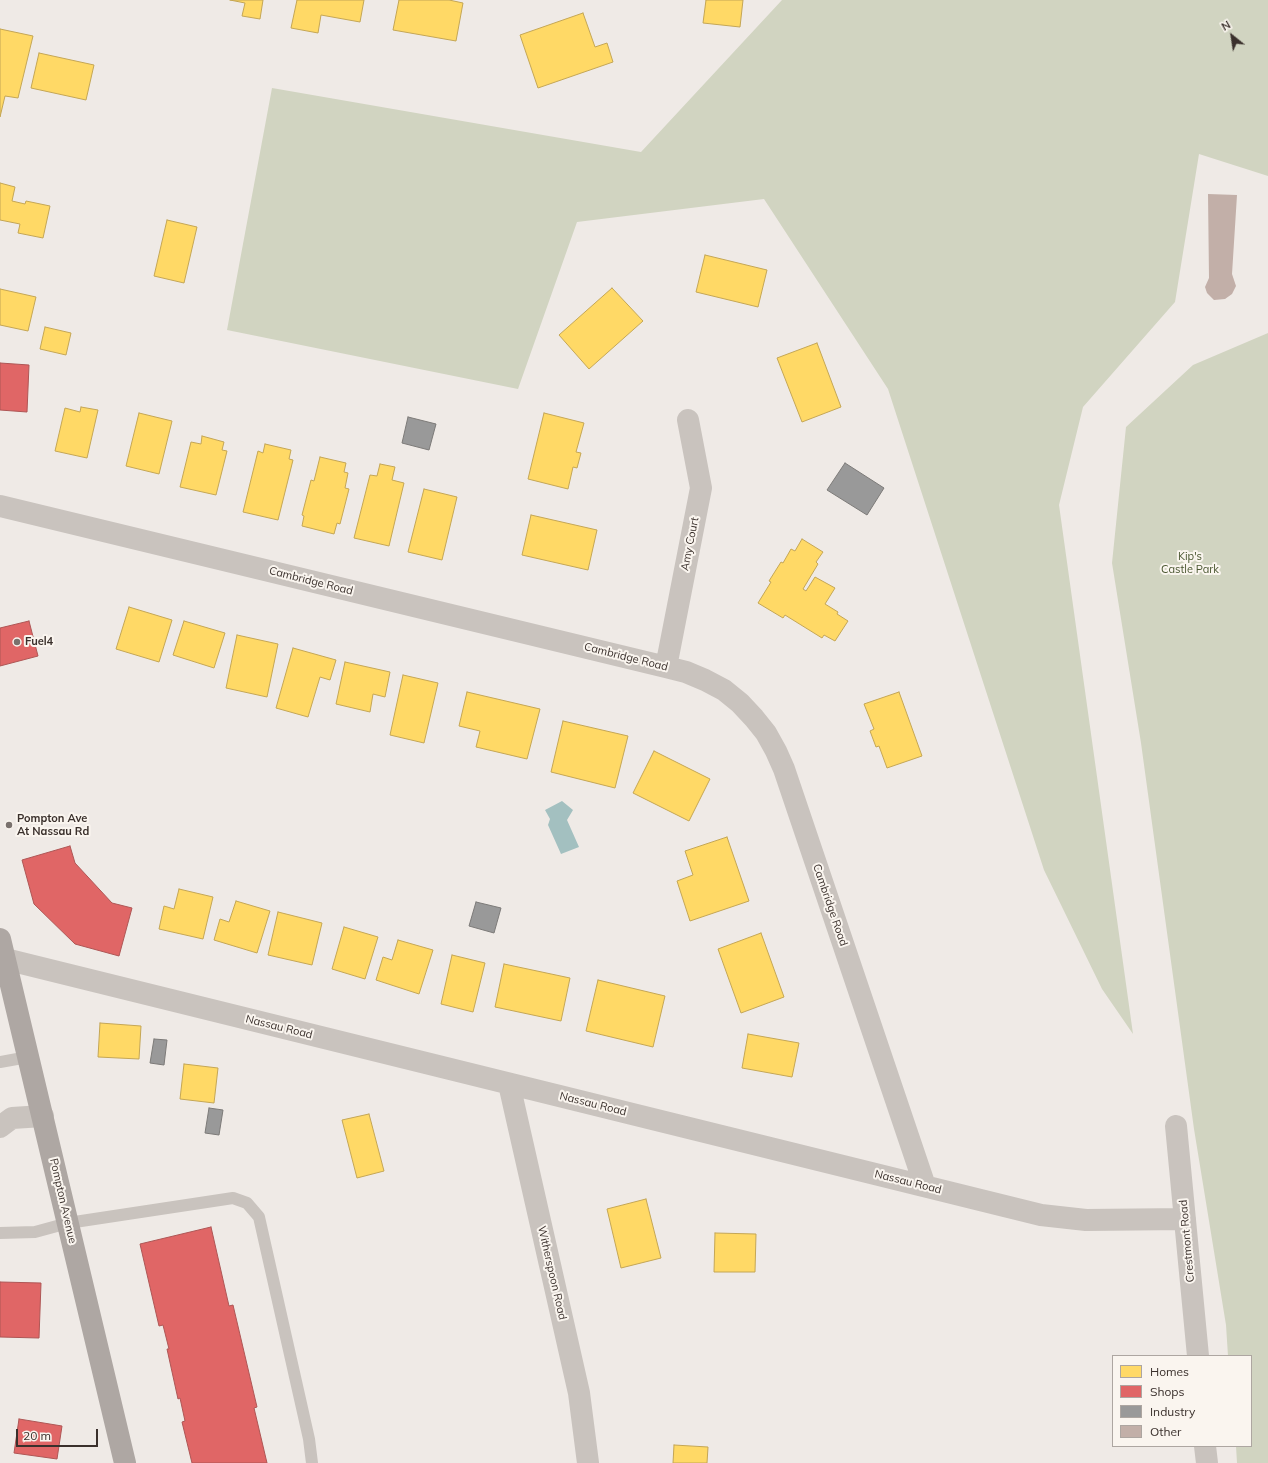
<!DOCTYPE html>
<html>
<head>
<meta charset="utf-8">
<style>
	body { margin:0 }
	#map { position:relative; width:1268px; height:1463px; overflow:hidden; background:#efeae6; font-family:Mulish,sans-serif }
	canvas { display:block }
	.legend { position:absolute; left:1112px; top:1355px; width:140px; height:92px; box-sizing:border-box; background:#faf5ef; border:1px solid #ada6a1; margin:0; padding:5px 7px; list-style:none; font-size:12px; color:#3a302c }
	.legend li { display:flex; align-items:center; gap:8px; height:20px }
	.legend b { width:20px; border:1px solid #ada6a1 }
	.north { position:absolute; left:1212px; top:16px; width:40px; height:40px; -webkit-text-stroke:3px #faf5ef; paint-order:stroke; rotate:330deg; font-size:11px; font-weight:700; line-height:16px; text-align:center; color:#3a302c }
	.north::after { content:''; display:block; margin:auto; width:14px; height:18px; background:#3a302c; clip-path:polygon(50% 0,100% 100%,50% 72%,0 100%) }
	.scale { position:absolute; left:16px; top:1429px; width:82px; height:18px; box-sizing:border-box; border:2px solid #3a302c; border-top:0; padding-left:5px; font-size:12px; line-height:14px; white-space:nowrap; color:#3a302c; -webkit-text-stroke:3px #faf5ef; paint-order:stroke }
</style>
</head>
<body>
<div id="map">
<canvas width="1268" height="1463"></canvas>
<ul class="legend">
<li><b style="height:11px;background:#ffd966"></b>Homes</li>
<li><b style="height:11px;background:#e06666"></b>Shops</li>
<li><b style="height:11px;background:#999"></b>Industry</li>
<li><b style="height:11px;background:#c2afa8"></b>Other</li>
</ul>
<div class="north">N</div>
<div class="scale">20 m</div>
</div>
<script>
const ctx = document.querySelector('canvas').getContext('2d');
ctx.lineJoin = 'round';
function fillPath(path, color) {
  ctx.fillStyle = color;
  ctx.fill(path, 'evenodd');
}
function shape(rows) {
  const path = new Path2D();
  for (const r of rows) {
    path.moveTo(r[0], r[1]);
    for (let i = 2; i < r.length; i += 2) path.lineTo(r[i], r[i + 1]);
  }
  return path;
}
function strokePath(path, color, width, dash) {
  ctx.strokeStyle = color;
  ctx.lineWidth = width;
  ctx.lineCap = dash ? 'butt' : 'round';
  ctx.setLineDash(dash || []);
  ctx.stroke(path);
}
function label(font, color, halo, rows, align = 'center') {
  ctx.font = font + ' Mulish,sans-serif';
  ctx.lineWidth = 4;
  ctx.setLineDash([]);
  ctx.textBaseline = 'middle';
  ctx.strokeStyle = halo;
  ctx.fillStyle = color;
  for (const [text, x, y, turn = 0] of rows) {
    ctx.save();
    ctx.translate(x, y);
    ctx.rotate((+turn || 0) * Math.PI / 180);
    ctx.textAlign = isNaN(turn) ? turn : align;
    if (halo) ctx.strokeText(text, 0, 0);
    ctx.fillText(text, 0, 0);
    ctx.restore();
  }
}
const green = shape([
	[782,0,1268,0,1268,176,1199,154,1175,302,1083,407,1059,505,1133,1034,1102,989,1044,870,888,389,764,199,577,222,518,389,227,330,272,88,641,152],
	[1268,333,1268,1463,1237,1463,1236,1446,1251,1446,1251,1356,1228,1356,1226,1325,1194,1129,1141,743,1112,563,1126,427,1193,365]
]);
const water = shape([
	[562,801,573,810,567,820,579,847,561,854,548,825,550,819,545,810]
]);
const homes = shape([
	[230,0,263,0,260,19,242,16,245,3,230,0],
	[297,0,364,0,360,22,321,15,318,33,291,28,297,0],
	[399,0,449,0,463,3,456,41,393,30,399,0],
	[706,0,743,0,740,27,703,23,706,0],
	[583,13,595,47,607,43,613,62,538,88,520,35,583,13],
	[0,29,33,36,18,98,5,96,0,117,0,29],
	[39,53,94,65,86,100,31,88,39,53],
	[0,183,15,187,12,201,25,204,26,201,50,206,43,238,18,233,20,224,0,220,0,183],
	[167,220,197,227,184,283,154,276,167,220],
	[705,255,767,270,758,307,696,292,705,255],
	[612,288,643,321,589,369,559,335,612,288],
	[0,289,36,297,28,331,0,325,0,289],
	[45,327,71,333,66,355,40,349,45,327],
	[817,343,841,407,802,422,777,358,817,343],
	[81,407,98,410,87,458,55,451,65,408,80,412,81,407],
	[139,413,172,421,159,474,126,466,139,413],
	[544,413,584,423,576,452,581,453,577,468,573,467,568,489,528,479,544,413],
	[202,436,224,442,222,450,227,451,216,495,180,487,191,442,201,444,202,436],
	[265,444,291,450,289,459,293,460,278,520,243,512,258,451,263,453,265,444],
	[320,457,346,463,344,472,348,473,345,488,349,489,340,524,337,523,334,534,302,526,304,516,302,515,311,480,314,481,320,457],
	[380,464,395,467,392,480,404,483,389,546,354,538,370,475,377,476,380,464],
	[424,489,457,497,442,560,408,552,424,489],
	[531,515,597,530,588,570,522,555,531,515],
	[802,539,823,552,816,562,818,564,803,589,806,591,815,577,835,588,825,604,838,612,837,614,848,621,835,641,824,635,822,638,785,615,783,618,758,603,771,582,769,581,781,562,783,563,791,549,795,551,802,539],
	[129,607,172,620,159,662,116,649,129,607],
	[184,621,225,633,214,668,173,655,184,621],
	[237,635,278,644,267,697,226,688,237,635],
	[293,648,336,660,330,680,320,677,308,717,276,708,293,648],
	[345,662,390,672,385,697,373,694,370,712,336,704,345,662],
	[403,675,438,683,424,743,390,735,403,675],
	[467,692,540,709,527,759,476,747,480,731,459,726,467,692],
	[899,692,922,756,887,768,879,746,876,747,870,731,874,729,864,704,899,692],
	[563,721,628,736,615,788,551,772,563,721],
	[654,751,710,779,689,821,633,793,654,751],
	[727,837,749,901,690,921,677,881,693,875,685,851,727,837],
	[179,889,213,897,203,939,159,929,164,906,174,909,179,889],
	[236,901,270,911,257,953,214,940,220,919,229,922,236,901],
	[278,912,322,923,312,965,268,955,278,912],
	[344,927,378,937,365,979,332,969,344,927],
	[761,933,784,997,741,1013,718,949,761,933],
	[398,940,433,950,419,994,376,980,383,957,392,960,398,940],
	[452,955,485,963,473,1012,441,1004,452,955],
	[504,964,570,978,561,1021,495,1007,504,964],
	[598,980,665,996,653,1047,586,1031,598,980],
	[100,1023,141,1026,139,1059,98,1057,100,1023],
	[748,1034,799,1043,792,1077,742,1068,748,1034],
	[184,1064,218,1068,214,1103,180,1099,184,1064],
	[369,1114,384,1171,357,1178,342,1120,369,1114],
	[646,1199,661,1258,621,1268,607,1209,646,1199],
	[715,1233,756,1234,755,1272,714,1272,715,1233],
	[674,1445,708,1447,707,1463,673,1463,674,1445]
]);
const shops = shape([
	[0,363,29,365,27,412,0,410,0,363],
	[29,621,38,656,0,666,0,628,29,621],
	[70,846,75,863,112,903,132,908,119,956,75,944,34,904,22,860,70,846],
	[211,1227,229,1306,233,1305,257,1407,254,1408,267,1463,192,1463,182,1422,185,1421,180,1398,178,1399,167,1349,169,1349,163,1325,159,1326,140,1244,211,1227],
	[0,1282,41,1283,39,1338,0,1337,0,1282],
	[19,1419,62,1426,57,1459,14,1453,19,1419]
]);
const industry = shape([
	[408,417,436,424,429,450,402,443,408,417],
	[845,463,884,488,867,515,827,490,845,463],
	[476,902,501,908,494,933,469,926,476,902],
	[154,1039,167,1040,164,1065,150,1063,154,1039],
	[209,1108,223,1110,219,1135,205,1133,209,1108]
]);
const building = shape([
	[1208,194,1237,195,1232,274,1236,286,1232,294,1225,299,1214,300,1207,293,1205,287,1209,278]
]);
const lane = shape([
	[0,1062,28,1057],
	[0,1233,35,1232,68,1223,233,1198,247,1203,259,1217,309,1439,312,1463]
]);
const street = shape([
	[0,506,666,667,686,672,705,680,724,690,740,703,754,718,766,733,776,751,784,769,925,1186],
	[666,667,701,488,688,420],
	[5,959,1041,1215,1086,1220,1185,1219],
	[509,1084,579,1393,588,1463],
	[1176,1126,1198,1356],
	[0,1127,12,1118,43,1116],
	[1205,1446,1207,1463]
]);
const primary = shape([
	[0,939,125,1463]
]);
const markers = [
	[17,642,4,"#79716d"],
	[9,825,4,"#79716d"]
];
const streetNames = [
	["Amy Court",690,544,-79],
	["Cambridge Road",311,581,14],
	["Cambridge Road",626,657,14],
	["Cambridge Road",830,905,71],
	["Nassau Road",279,1027,14],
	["Nassau Road",593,1104,14],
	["Nassau Road",908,1182,14],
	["Pompton Avenue",63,1201,77],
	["Crestmont Road",1187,1241,-95],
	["Witherspoon Road",552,1273,77]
];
const parkNames = [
	["Kip's",1190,557],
	["Castle Park",1190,570]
];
const poiNames = [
	["Fuel4",25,642],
	["Pompton Ave",17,819],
	["At Nassau Rd",17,832]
];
fillPath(green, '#d1d4c1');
fillPath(water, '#a3c0c0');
fillPath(homes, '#ffd966');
strokePath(homes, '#c4a655', 1);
fillPath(shops, '#e06666');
strokePath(shops, '#ae5655', 1);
fillPath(industry, '#999');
strokePath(industry, '#7c7a78', 1);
fillPath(building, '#c2afa8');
strokePath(lane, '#c9c3be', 12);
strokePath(street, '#c9c3be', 22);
strokePath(primary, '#aea7a3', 22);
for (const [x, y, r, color] of markers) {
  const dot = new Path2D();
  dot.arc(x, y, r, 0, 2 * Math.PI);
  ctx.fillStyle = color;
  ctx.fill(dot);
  strokePath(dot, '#faf5ef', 1.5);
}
label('11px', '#3a302c', '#faf5ef', streetNames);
label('11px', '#4a5731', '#faf5ef', parkNames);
label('bold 11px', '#3a302c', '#faf5ef', poiNames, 'left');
</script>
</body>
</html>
